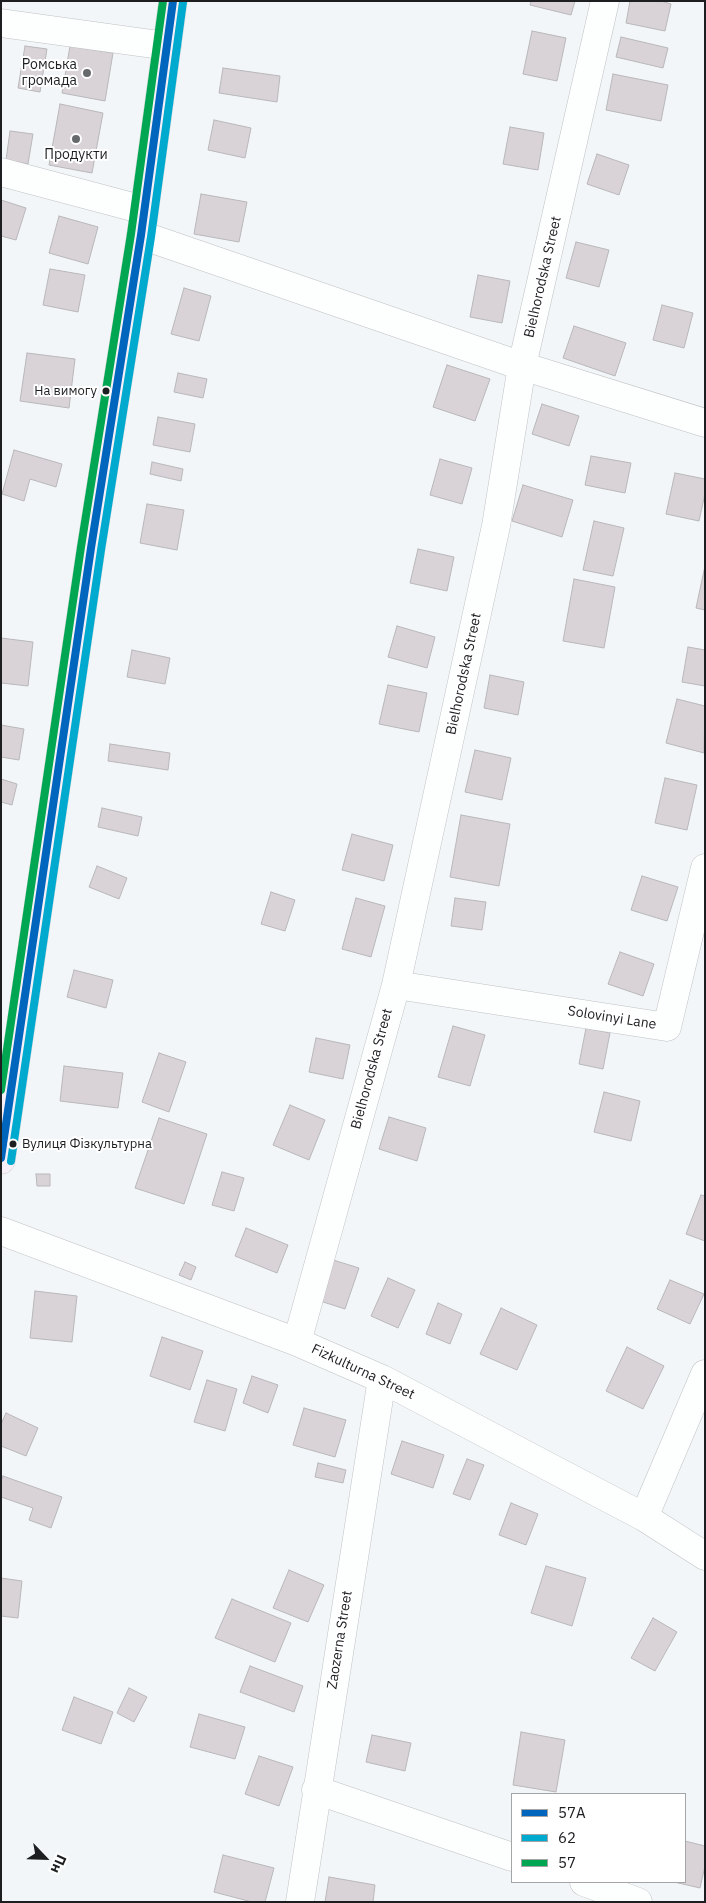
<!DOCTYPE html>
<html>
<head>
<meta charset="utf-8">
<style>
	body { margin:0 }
	#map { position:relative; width:706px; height:1903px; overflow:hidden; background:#f3f6f8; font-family:"IBM Plex Sans",sans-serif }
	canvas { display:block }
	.frame { position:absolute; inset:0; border:2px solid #1c1e20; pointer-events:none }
	.legend { position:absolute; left:511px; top:1793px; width:175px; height:90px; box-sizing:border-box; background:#fff; border:1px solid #a4a5a6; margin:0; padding:6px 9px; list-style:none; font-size:15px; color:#1c1e20 }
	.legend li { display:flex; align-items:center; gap:10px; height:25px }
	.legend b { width:25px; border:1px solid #a4a5a6 }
	.north { position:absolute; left:20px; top:1833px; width:50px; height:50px; -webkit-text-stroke:4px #fff; paint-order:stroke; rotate:114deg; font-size:14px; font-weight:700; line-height:20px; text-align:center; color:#1c1e20 }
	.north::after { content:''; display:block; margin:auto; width:18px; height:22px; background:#1c1e20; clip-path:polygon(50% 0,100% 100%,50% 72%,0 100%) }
</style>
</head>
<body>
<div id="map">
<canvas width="706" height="1903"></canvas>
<div class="frame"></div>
<ul class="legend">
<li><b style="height:6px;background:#0065bd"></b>57А</li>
<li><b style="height:6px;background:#00a9ce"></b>62</li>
<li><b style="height:6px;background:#00a651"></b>57</li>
</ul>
<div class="north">Пн</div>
</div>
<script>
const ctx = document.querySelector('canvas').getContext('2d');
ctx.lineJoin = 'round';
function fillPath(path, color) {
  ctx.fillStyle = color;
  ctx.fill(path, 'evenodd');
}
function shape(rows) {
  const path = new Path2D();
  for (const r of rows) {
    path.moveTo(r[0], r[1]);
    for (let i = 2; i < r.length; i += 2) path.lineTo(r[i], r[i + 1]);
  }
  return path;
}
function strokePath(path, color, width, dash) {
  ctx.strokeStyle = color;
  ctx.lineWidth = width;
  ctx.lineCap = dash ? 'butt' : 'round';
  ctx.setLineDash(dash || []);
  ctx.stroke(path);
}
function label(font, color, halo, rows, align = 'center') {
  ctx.font = font + ' "IBM Plex Sans",sans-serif';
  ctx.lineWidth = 4;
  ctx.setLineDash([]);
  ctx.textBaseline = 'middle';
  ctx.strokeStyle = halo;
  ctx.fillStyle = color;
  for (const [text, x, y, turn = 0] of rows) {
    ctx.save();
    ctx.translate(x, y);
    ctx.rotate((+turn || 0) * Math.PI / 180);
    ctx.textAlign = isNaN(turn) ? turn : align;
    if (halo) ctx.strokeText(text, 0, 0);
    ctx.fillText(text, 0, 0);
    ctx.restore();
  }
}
const building = shape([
	[531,1,575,1,571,15,530,5,531,1],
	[630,1,661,1,671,4,665,31,626,23,630,1],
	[532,31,566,38,557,81,523,74,532,31],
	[621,37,668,48,663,68,616,57,621,37],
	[25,46,47,49,40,92,18,88,25,46],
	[70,46,113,53,105,101,62,93,70,46],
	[223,68,280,76,277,102,219,93,223,68],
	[613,74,668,85,661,121,606,110,613,74],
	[60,104,103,113,92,173,49,165,60,104],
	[214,120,251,128,245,158,208,150,214,120],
	[510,127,544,133,538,170,503,164,510,127],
	[10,131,33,134,28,164,6,160,10,131],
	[597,154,629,165,619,195,587,184,597,154],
	[201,194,247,202,239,242,194,234,201,194],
	[1,200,26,208,16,240,1,236,1,200],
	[59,216,98,227,88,264,49,253,59,216],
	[576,242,609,250,599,287,566,278,576,242],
	[50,269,85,275,78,312,43,305,50,269],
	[478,275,510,281,502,323,470,317,478,275],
	[184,288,211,296,199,341,171,334,184,288],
	[662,305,693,313,684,348,653,340,662,305],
	[574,326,626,343,615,376,563,358,574,326],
	[27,353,75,359,69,408,20,401,27,353],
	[447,365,490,379,475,421,433,407,447,365],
	[178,373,207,379,203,398,174,392,178,373],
	[542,404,579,416,569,446,532,434,542,404],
	[158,417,195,424,190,452,153,445,158,417],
	[14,450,62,464,56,487,30,479,24,501,2,494,14,450],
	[591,456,631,463,625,493,585,485,591,456],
	[440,459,472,468,462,504,430,495,440,459],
	[152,462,183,469,181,481,150,474,152,462],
	[675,473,705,479,705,494,699,521,666,514,675,473],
	[523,485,573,500,562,537,512,521,523,485],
	[147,504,184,510,177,550,140,543,147,504],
	[594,521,624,528,613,576,583,570,594,521],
	[418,549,454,557,447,591,410,583,418,549],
	[705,566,705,610,696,608,705,566],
	[574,579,615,587,604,648,563,641,574,579],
	[397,626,435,637,427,668,388,657,397,626],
	[1,638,33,642,28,686,1,683,1,638],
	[688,647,705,650,705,686,682,682,688,647],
	[132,650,170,658,165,684,127,677,132,650],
	[490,675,524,682,518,715,484,708,490,675],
	[388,685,427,693,419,732,379,724,388,685],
	[677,699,705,706,704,753,666,743,677,699],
	[1,725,24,729,19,760,1,757,1,725],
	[110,744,170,753,168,770,108,761,110,744],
	[475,750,511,758,502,800,465,792,475,750],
	[665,778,697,785,687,830,655,823,665,778],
	[1,779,17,784,12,805,1,802,1,779],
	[102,808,142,817,138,836,98,827,102,808],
	[461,815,510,824,499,886,450,877,461,815],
	[352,834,393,845,384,881,342,870,352,834],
	[97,866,127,878,119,899,89,887,97,866],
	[642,876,678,887,667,921,631,910,642,876],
	[271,892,295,900,285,931,261,924,271,892],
	[356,898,385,906,371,957,342,949,356,898],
	[455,898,486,902,482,930,451,926,455,898],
	[620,952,654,964,643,996,608,984,620,952],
	[74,970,113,980,106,1008,67,997,74,970],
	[453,1026,485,1035,470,1086,438,1077,453,1026],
	[586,1028,610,1033,603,1069,579,1064,586,1028],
	[316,1038,350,1045,343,1079,309,1072,316,1038],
	[159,1053,186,1062,169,1112,142,1102,159,1053],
	[64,1066,123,1073,118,1108,60,1101,64,1066],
	[604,1092,640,1101,631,1141,594,1132,604,1092],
	[290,1105,325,1120,309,1160,273,1145,290,1105],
	[389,1117,426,1128,417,1161,379,1149,389,1117],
	[159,1118,207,1134,184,1204,135,1188,159,1118],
	[222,1172,244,1178,234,1211,212,1205,222,1172],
	[36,1174,50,1174,50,1186,37,1186,36,1174],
	[701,1195,705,1196,705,1241,686,1234,701,1195],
	[246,1228,288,1245,277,1273,235,1256,246,1228],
	[330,1259,359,1268,345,1309,317,1300,330,1259],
	[185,1262,196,1267,191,1280,179,1275,185,1262],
	[388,1278,415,1290,398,1328,371,1316,388,1278],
	[670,1280,704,1294,690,1324,657,1309,670,1280],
	[35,1291,77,1296,72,1342,30,1338,35,1291],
	[438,1303,462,1314,450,1344,426,1334,438,1303],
	[501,1308,537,1325,517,1370,480,1354,501,1308],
	[162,1337,203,1351,190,1390,150,1376,162,1337],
	[627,1347,664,1366,643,1409,606,1391,627,1347],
	[252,1376,278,1385,268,1413,243,1403,252,1376],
	[207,1380,237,1389,225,1431,194,1422,207,1380],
	[304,1408,346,1420,335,1457,293,1445,304,1408],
	[6,1413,38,1428,26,1456,1,1446,1,1424,6,1413],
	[402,1441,444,1455,433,1488,391,1474,402,1441],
	[467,1459,484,1465,470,1500,453,1494,467,1459],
	[318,1463,346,1470,343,1483,315,1477,318,1463],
	[3,1476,62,1497,51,1528,29,1520,33,1508,1,1497,1,1481,3,1476],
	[511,1503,538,1514,526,1545,499,1535,511,1503],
	[546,1566,586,1578,572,1626,531,1613,546,1566],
	[289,1570,324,1585,308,1622,273,1608,289,1570],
	[1,1578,22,1581,18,1618,1,1616,1,1578],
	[232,1599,291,1623,275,1662,215,1638,232,1599],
	[653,1618,677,1632,655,1671,631,1658,653,1618],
	[250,1666,303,1686,294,1712,240,1692,250,1666],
	[129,1688,147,1697,134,1722,117,1713,129,1688],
	[74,1697,113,1712,101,1744,62,1730,74,1697],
	[199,1714,245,1727,235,1759,190,1747,199,1714],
	[521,1732,565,1740,556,1792,513,1785,521,1732],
	[372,1735,411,1743,405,1771,366,1762,372,1735],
	[259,1756,293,1767,279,1806,245,1794,259,1756],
	[685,1841,705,1846,705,1866,700,1888,674,1882,685,1882,685,1841],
	[223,1855,274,1868,265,1902,252,1902,214,1892,223,1855],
	[329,1877,375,1885,373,1902,325,1902,329,1877]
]);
const minor = shape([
	[1,23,167,46],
	[1,172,144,210],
	[141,235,522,366,705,423],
	[396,985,667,1027,705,868],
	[1,1231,297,1342,382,1379,644,1517,705,1556],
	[297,1342,396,985,496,526,522,366,605,1],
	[644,1517,705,1374],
	[316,1790,512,1857],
	[584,1882,638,1902],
	[300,1902,382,1379]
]);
const major = shape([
	[1,1160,91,548,141,235,173,1]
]);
const bus1 = shape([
	[1,1158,91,548,141,235,173,1]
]);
const bus2 = shape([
	[11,1161,101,550,151,237,183,2]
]);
const bus3 = shape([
	[1,1090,81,547,131,234,163,1]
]);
const markers = [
	[87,73,5,"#676a6c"],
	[76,139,5,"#676a6c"],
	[106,391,4.5,"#1c1e20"],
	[13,1144,4.5,"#1c1e20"]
];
const busNames = [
	["На вимогу",97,391],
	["Вулиця Фізкультурна",22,1144,"left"]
];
const poiNames = [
	["Ромська",77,65],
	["громада",77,81],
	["Продукти",76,155,"center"]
];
const streetNames = [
	["Bielhorodska Street",543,277,-77],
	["Bielhorodska Street",464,674,-78],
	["Solovinyi Lane",612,1018,9],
	["Bielhorodska Street",372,1069,-75],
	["Fizkulturna Street",363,1372,25],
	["Zaozerna Street",340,1640,-81]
];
fillPath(building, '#d9d3d8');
strokePath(building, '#b8b7b9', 1);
strokePath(minor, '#bfc2c4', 29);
strokePath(major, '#d2d3d4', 29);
strokePath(minor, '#fdfefe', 28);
strokePath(major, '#f6f1f8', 28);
strokePath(bus1, '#0065bd', 8);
strokePath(bus2, '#00a9ce', 8);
strokePath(bus3, '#00a651', 8);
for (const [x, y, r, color] of markers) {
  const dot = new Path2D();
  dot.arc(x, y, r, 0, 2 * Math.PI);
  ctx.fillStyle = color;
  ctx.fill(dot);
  strokePath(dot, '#fff', 2);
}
label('13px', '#1c1e20', '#fff', busNames, 'right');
label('14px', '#1c1e20', '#fff', poiNames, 'right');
label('14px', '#1c1e20', '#fff', streetNames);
</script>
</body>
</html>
